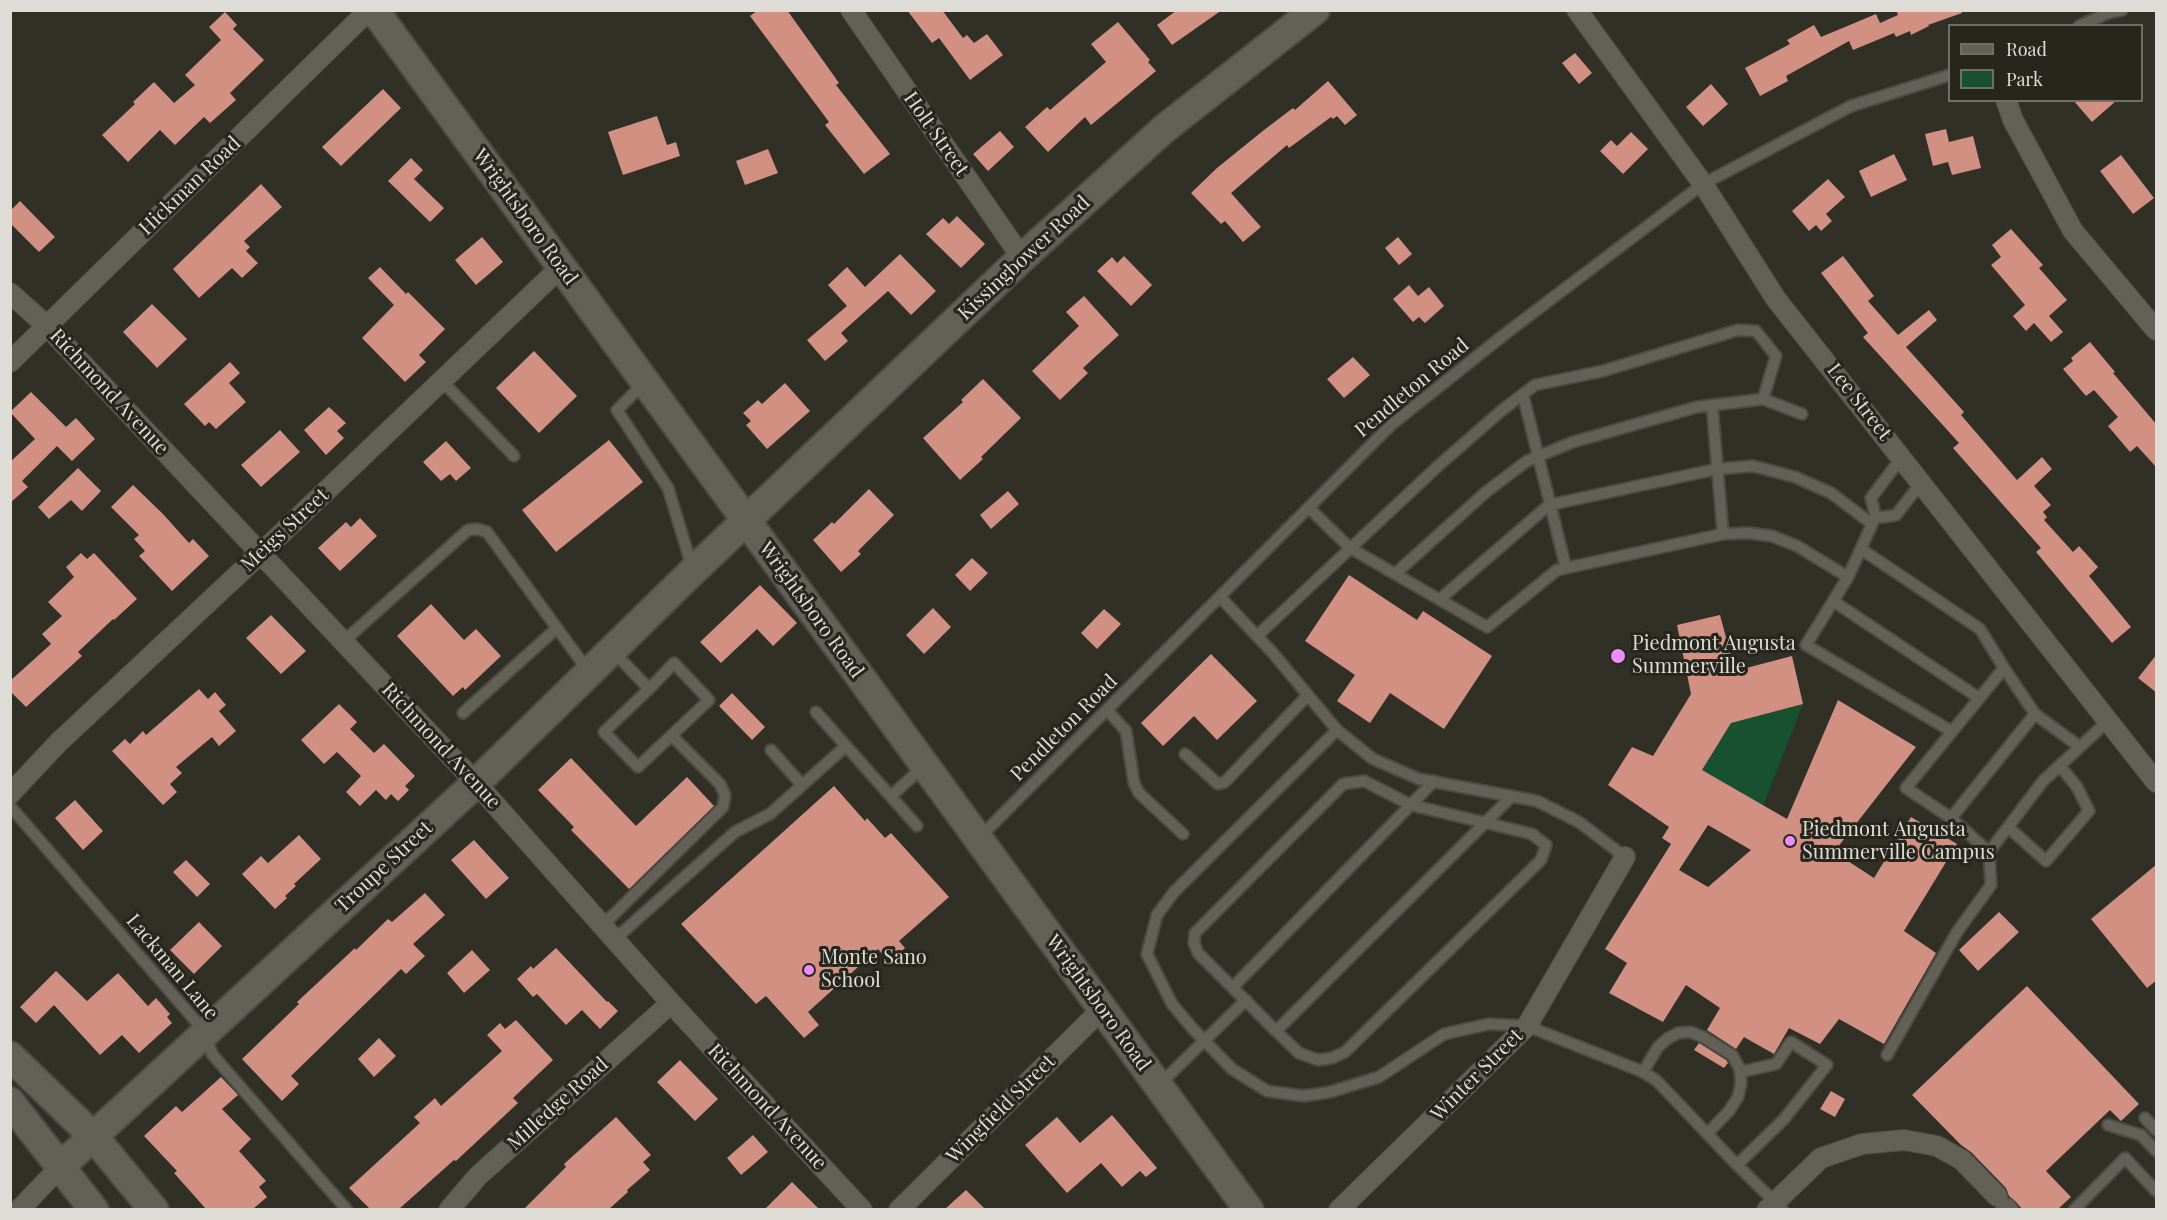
<!DOCTYPE html>
<html>
<head>
<meta charset="utf-8">
<style>
	body { margin:0 }
	#map { position:relative; width:2167px; height:1220px; overflow:hidden; background:#313027; font-family:"Playfair Display",serif }
	canvas { display:block }
	.frame { position:absolute; inset:0; border:12px solid #dddcd6; pointer-events:none }
	.legend { position:absolute; left:1948px; top:24px; width:195px; height:78px; box-sizing:border-box; background:#27261d; border:2px solid #706f67; margin:0; padding:8px 10px; list-style:none; font-size:18px; color:#dddcd6 }
	.legend li { display:flex; align-items:center; gap:12px; height:30px }
	.legend b { width:30px; border:2px solid #706f67 }
</style>
</head>
<body>
<div id="map">
<canvas width="2167" height="1220"></canvas>
<div class="frame"></div>
<ul class="legend">
<li><b style="height:8px;background:#626057"></b>Road</li>
<li><b style="height:16px;background:#17512f"></b>Park</li>
</ul>
</div>
<script>
const ctx = document.querySelector('canvas').getContext('2d');
ctx.lineJoin = 'round';
function fillPath(path, color) {
  ctx.fillStyle = color;
  ctx.fill(path, 'evenodd');
}
function shape(rows) {
  const path = new Path2D();
  for (const r of rows) {
    path.moveTo(r[0], r[1]);
    for (let i = 2; i < r.length; i += 2) path.lineTo(r[i], r[i + 1]);
  }
  return path;
}
function strokePath(path, color, width, dash) {
  ctx.strokeStyle = color;
  ctx.lineWidth = width;
  ctx.lineCap = dash ? 'butt' : 'round';
  ctx.setLineDash(dash || []);
  ctx.stroke(path);
}
function label(font, color, halo, rows, align = 'center') {
  ctx.font = font + ' "Playfair Display",serif';
  ctx.lineWidth = 6;
  ctx.setLineDash([]);
  ctx.textBaseline = 'middle';
  ctx.strokeStyle = halo;
  ctx.fillStyle = color;
  for (const [text, x, y, turn = 0] of rows) {
    ctx.save();
    ctx.translate(x, y);
    ctx.rotate((+turn || 0) * Math.PI / 180);
    ctx.textAlign = isNaN(turn) ? turn : align;
    if (halo) ctx.strokeText(text, 0, 0);
    ctx.fillText(text, 0, 0);
    ctx.restore();
  }
}
const green = shape([
	[1803,704,1763,806,1702,770,1731,723]
]);
const building = shape([
	[758,10,787,10,839,83,836,85,890,154,864,174,825,125,829,122,750,16],
	[907,10,942,10,963,38,967,35,974,43,987,34,1003,55,970,80,939,38,932,43],
	[1177,10,1222,10,1172,45,1157,25],
	[1896,10,1961,10,1962,13,1928,25,1929,26,1911,35,1910,31,1896,37,1894,33,1853,50,1849,41,1786,76,1788,81,1760,96,1745,68,1790,44,1787,40,1814,25,1821,37,1876,14,1880,23,1898,15],
	[225,12,237,25,233,29,264,60,230,93,236,100,210,123,204,117,175,145,160,130,128,162,102,135,135,104,133,102,154,82,174,103,195,85,185,75,221,40,209,27],
	[1118,22,1150,60,1148,62,1156,71,1091,125,1085,117,1048,152,1025,127,1047,107,1050,110,1106,62,1091,44],
	[1575,53,1592,73,1579,84,1562,63],
	[1328,81,1357,115,1345,125,1337,116,1333,119,1331,117,1289,148,1287,145,1231,193,1261,227,1243,242,1225,221,1221,224,1191,193,1217,168,1264,130,1293,108,1295,110],
	[1711,84,1728,104,1703,126,1686,107],
	[383,89,401,108,341,166,322,147],
	[2073,100,2117,100,2092,122],
	[657,116,667,145,676,142,680,156,623,175,608,132],
	[1946,129,1949,142,1973,136,1981,168,1952,175,1948,162,1933,166,1925,134],
	[1000,131,1014,147,988,171,973,154],
	[1631,132,1648,149,1623,174,1600,151,1611,140,1617,146],
	[768,149,778,173,745,185,736,161],
	[1894,154,1907,180,1871,197,1859,171],
	[2121,155,2154,198,2133,214,2100,171],
	[411,158,423,170,414,179,444,208,430,222,388,181],
	[1828,179,1845,197,1826,214,1832,221,1821,231,1816,225,1809,231,1792,211],
	[261,184,282,207,244,241,250,247,246,251,258,263,242,278,232,268,199,298,173,269],
	[20,201,55,237,39,252,10,223,10,211],
	[957,216,985,244,961,268,926,234,943,218,949,224],
	[2011,229,2043,265,2039,268,2067,300,2049,316,2063,332,2051,342,2034,323,2026,331,2013,316,2025,305,1991,265,2001,257,1992,245],
	[482,237,503,262,476,285,455,260],
	[1398,237,1412,254,1399,265,1385,248],
	[900,254,936,291,911,315,888,291,841,333,848,341,825,361,807,340,847,306,828,285,847,267,865,287],
	[1124,256,1152,285,1131,306,1097,271,1112,257,1117,263],
	[1843,256,1874,296,1868,301,1898,335,1929,310,1937,320,1906,347,1964,412,1961,415,2017,480,2042,457,2052,469,2034,486,2051,505,2043,512,2047,517,2044,520,2073,552,2079,546,2098,567,2089,576,2131,627,2112,643,2036,552,2041,548,1953,448,1959,443,1863,337,1868,333,1821,273],
	[380,267,406,294,408,292,445,329,419,355,426,362,405,382,362,338,394,305,368,278],
	[1409,285,1418,296,1429,287,1444,306,1425,323,1419,317,1413,322,1393,299],
	[1084,296,1119,335,1083,368,1088,373,1060,400,1032,371,1079,326,1066,312],
	[152,304,187,339,157,368,123,332],
	[2090,342,2115,372,2113,373,2157,425,2157,468,2137,446,2130,452,2108,426,2118,417,2094,390,2086,396,2063,369,2073,361,2071,358],
	[534,351,577,396,539,433,496,388],
	[1353,357,1370,375,1344,398,1327,379],
	[230,362,240,373,229,383,246,402,216,429,209,422,205,426,184,404],
	[983,379,1021,418,981,457,983,459,960,480,923,438,963,402,961,400],
	[785,383,810,411,767,449,746,425,751,421,743,413,758,400,762,404],
	[31,392,66,427,76,418,95,439,72,461,57,446,22,481,28,487,10,503,10,462,35,439,10,412],
	[329,407,346,423,337,431,344,438,326,455,304,430],
	[280,430,300,452,261,487,241,465],
	[609,440,643,482,556,552,522,510],
	[446,441,471,468,456,481,450,474,441,481,423,462],
	[78,468,101,491,82,511,71,500,49,519,38,507],
	[133,485,163,514,189,543,193,539,209,556,172,591,139,556,145,551,134,539,139,535,111,507],
	[869,489,894,515,858,551,861,554,841,572,813,540,832,522,834,524],
	[1008,491,1019,504,991,529,980,515],
	[360,518,377,536,340,571,318,548,346,522,351,527],
	[81,553,87,559,94,553,137,599,114,620,113,619,78,652,82,656,26,707,10,691,10,681,51,644,42,634,62,616,48,602,74,577,66,567],
	[972,558,988,573,970,591,955,575],
	[1349,575,1417,620,1423,611,1492,656,1444,729,1390,693,1370,723,1337,701,1355,675,1305,641],
	[760,585,797,623,773,646,757,629,721,663,700,642],
	[431,604,464,640,476,629,501,656,465,690,463,687,453,696,397,636],
	[933,608,951,627,924,654,906,635],
	[1104,609,1121,624,1097,649,1081,633],
	[271,615,306,651,281,674,246,638],
	[1720,615,1735,671,1792,656,1803,704,1731,723,1702,770,1787,819,1838,700,1916,747,1834,852,1874,878,1911,817,1957,844,1904,931,1936,953,1884,1044,1839,1019,1820,1044,1789,1028,1774,1054,1744,1037,1736,1049,1707,1030,1720,1008,1686,985,1663,1022,1609,993,1627,963,1605,949,1671,844,1662,838,1669,827,1608,785,1632,747,1653,756,1691,694,1677,625],
	[1708,825,1751,850,1708,887,1679,870],
	[1211,654,1257,701,1217,740,1194,716,1163,746,1141,723],
	[2157,654,2157,693,2138,678],
	[199,689,208,699,215,692,226,705,219,711,236,731,219,746,212,737,176,767,182,773,170,784,177,792,163,805,112,751,125,739,130,744,143,731,146,735],
	[732,693,765,727,752,740,719,706],
	[339,704,357,722,350,729,374,753,384,744,415,776,405,786,409,790,398,801,391,794,386,800,376,790,360,806,346,792,361,776,337,752,324,764,301,740],
	[571,758,636,826,687,777,714,806,629,889,571,830,574,827,538,790],
	[834,786,865,821,867,818,885,838,891,833,949,897,899,941,905,948,889,962,878,949,808,1012,819,1025,804,1038,766,996,756,1004,681,924],
	[75,800,103,831,83,850,55,818],
	[299,835,321,859,294,884,296,886,285,896,287,898,275,909,242,874,261,856,268,863],
	[474,840,509,878,486,899,451,860],
	[186,860,210,884,197,897,173,872],
	[2157,864,2157,980,2147,988,2091,919],
	[425,893,445,915,413,944,425,956,406,974,401,969,291,1076,299,1084,282,1101,242,1059,299,1004,297,1002,355,948,356,950,388,919,392,922],
	[1999,912,2019,932,1978,971,1959,950],
	[199,922,222,946,194,974,170,950],
	[556,948,607,1002,608,1001,618,1011,600,1029,582,1010,566,1025,537,994,533,997,517,979,531,966,533,969],
	[472,950,490,970,464,993,447,973],
	[56,971,87,1001,118,973,148,1006,156,998,170,1014,167,1017,172,1023,139,1053,122,1035,100,1055,54,1005,36,1023,20,1007],
	[2027,986,2139,1104,2121,1121,2110,1110,2046,1171,2071,1197,2058,1209,2022,1209,2016,1202,2009,1196,2006,1188,1971,1152,1961,1145,1912,1095],
	[516,1020,553,1060,513,1098,518,1103,456,1161,454,1160,399,1209,370,1209,349,1188,420,1123,414,1117,435,1098,441,1106,502,1051,487,1035,500,1023,505,1029],
	[379,1038,396,1056,374,1077,358,1059],
	[1699,1043,1726,1060,1728,1063,1724,1068,1694,1050],
	[680,1060,718,1099,695,1121,657,1082],
	[221,1077,238,1095,222,1109,251,1139,239,1151,266,1181,259,1187,267,1197,253,1209,206,1209,174,1173,177,1171,144,1136,176,1106,182,1112],
	[1831,1091,1845,1099,1835,1117,1820,1109],
	[1112,1115,1157,1168,1146,1177,1140,1171,1122,1187,1101,1163,1067,1193,1025,1145,1057,1117,1080,1143],
	[616,1117,651,1155,643,1162,650,1170,627,1190,628,1192,609,1209,524,1209,566,1167,564,1164],
	[753,1135,768,1152,741,1175,727,1158],
	[792,1182,819,1209,765,1209],
	[966,1190,985,1209,945,1209]
]);
const lane = shape([
	[2079,26,2108,13,2122,10],
	[442,381,514,456],
	[645,382,617,410,668,488,693,570],
	[1523,395,1566,568],
	[1712,405,1723,534],
	[1902,457,1871,498,1876,518,1896,515,1921,483],
	[1309,508,1350,548,1487,627,1557,570,1723,534,1748,533,1772,536,1797,546,1848,577],
	[1874,520,1848,577,1806,645,1951,731],
	[1861,549,1980,629,2004,668,2035,714,2080,747],
	[1396,573,1486,492,1527,461,1573,442,1697,407,1763,399,1802,414],
	[1220,597,1272,652,1337,730,1373,759,1419,779,1537,801,1579,822,1625,857],
	[1440,599,1549,505,1717,469,1753,466,1795,477,1831,493,1872,524],
	[1833,601,1979,698],
	[1257,636,1438,466,1501,411,1535,385,1603,371,1738,330,1756,331,1776,356,1763,399],
	[344,641,468,530,477,529,487,532,589,672],
	[612,650,649,689,604,732,638,767,709,700,674,663,649,689],
	[1107,710,1126,731,1134,783,1139,793,1183,834],
	[816,712,917,826],
	[463,713,557,628],
	[1337,730,1174,892,1157,915,1147,954,1172,1004,1193,1029,1232,1069,1267,1091,1304,1096,1330,1092,1379,1077,1444,1034,1489,1024,1527,1026,1641,1071,1656,1080,1737,1165,1783,1210],
	[771,750,802,785],
	[1185,754,1218,784,1225,782,1308,695],
	[1364,781,1411,805,1532,834,1546,845,1541,860,1345,1052,1332,1058,1318,1060,1299,1053,1276,1031,1198,953,1194,943,1195,933,1203,925,1343,784,1364,781],
	[891,796,924,766],
	[10,806,205,1032,212,1054,347,1210],
	[1951,818,2035,714],
	[2008,827,2046,861,2089,811,2077,787,2060,766],
	[979,838,1391,425,1505,334,1703,184,1851,106,1950,75],
	[1989,852,1951,818,1906,788,2004,668],
	[603,925,723,807,725,795,720,784,672,736],
	[615,939,735,832,770,814,846,746],
	[1233,987,1434,781],
	[1276,1031,1512,796],
	[1887,1055,1957,932,1991,885,1989,852,2043,781,2108,721],
	[1643,1072,1658,1047,1667,1039,1678,1033,1690,1032,1703,1037,1732,1055,1740,1069,1741,1083,1738,1097,1729,1111,1707,1134],
	[1159,1085,1246,1000],
	[2145,1118,2156,1130],
	[2108,1125,2141,1135,2156,1151],
	[1737,1165,1784,1119,1827,1065,1791,1042,1776,1064,1740,1072],
	[2074,1210,2125,1158,2156,1191]
]);
const street = shape([
	[851,10,1022,258],
	[1577,10,1703,184,1776,299,2156,782],
	[2006,100,2013,120,2073,231,2156,330],
	[10,293,47,326,476,783,671,1003,862,1210],
	[10,362,369,10],
	[10,794,59,742,261,553,561,267],
	[2006,1208,2008,1210],
	[19,1210,60,1167],
	[449,1210,478,1176,671,1003],
	[899,1210,1102,1009],
	[1339,1210,1527,1026,1625,857],
	[1767,1210,1821,1158,1862,1144,1904,1140,1937,1146,1962,1160,1997,1196]
]);
const secondary = shape([
	[374,10,1249,1210],
	[10,1056,93,1136,154,1210],
	[10,1102,94,1210],
	[60,1167,476,783,693,571,1022,258,1164,129,1315,10]
]);
const markers = [
	[1618,656,8,"#eb8dfc"],
	[1790,841,6,"#eb8dfc"],
	[809,970,6,"#eb8dfc"]
];
const streetNames = [
	["Holt Street",936,134,55],
	["Hickman Road",190,186,-44],
	["Wrightsboro Road",525,217,54],
	["Kissingbower Road",1024,258,-43],
	["Pendleton Road",1412,388,-40],
	["Richmond Avenue",109,392,47],
	["Lee Street",1859,402,52],
	["Meigs Street",285,530,-43],
	["Wrightsboro Road",811,610,54],
	["Pendleton Road",1064,728,-45],
	["Richmond Avenue",441,746,47],
	["Troupe Street",384,867,-43],
	["Lackman Lane",172,967,50],
	["Wrightsboro Road",1098,1003,54],
	["Winter Street",1477,1075,-45],
	["Milledge Road",558,1104,-42],
	["Richmond Avenue",767,1107,47],
	["Wingfield Street",1001,1109,-45]
];
const poiNames = [
	["Piedmont Augusta",1632,644],
	["Summerville",1632,667],
	["Piedmont Augusta",1802,830],
	["Summerville Campus",1802,853],
	["Monte Sano",821,958],
	["School",821,981]
];
fillPath(green, '#17512f');
fillPath(building, '#d19081');
strokePath(lane, '#4c4b43', 14);
strokePath(street, '#4c4b43', 22);
strokePath(secondary, '#4c4b43', 32);
strokePath(lane, '#626057', 10);
strokePath(street, '#626057', 20);
strokePath(secondary, '#626057', 28);
for (const [x, y, r, color] of markers) {
  const dot = new Path2D();
  dot.arc(x, y, r, 0, 2 * Math.PI);
  ctx.fillStyle = color;
  ctx.fill(dot);
  strokePath(dot, '#27261d', 2);
}
label('20px', '#dddcd6', '#27261d', streetNames);
label('20px', '#dddcd6', '#27261d', poiNames, 'left');
</script>
</body>
</html>
